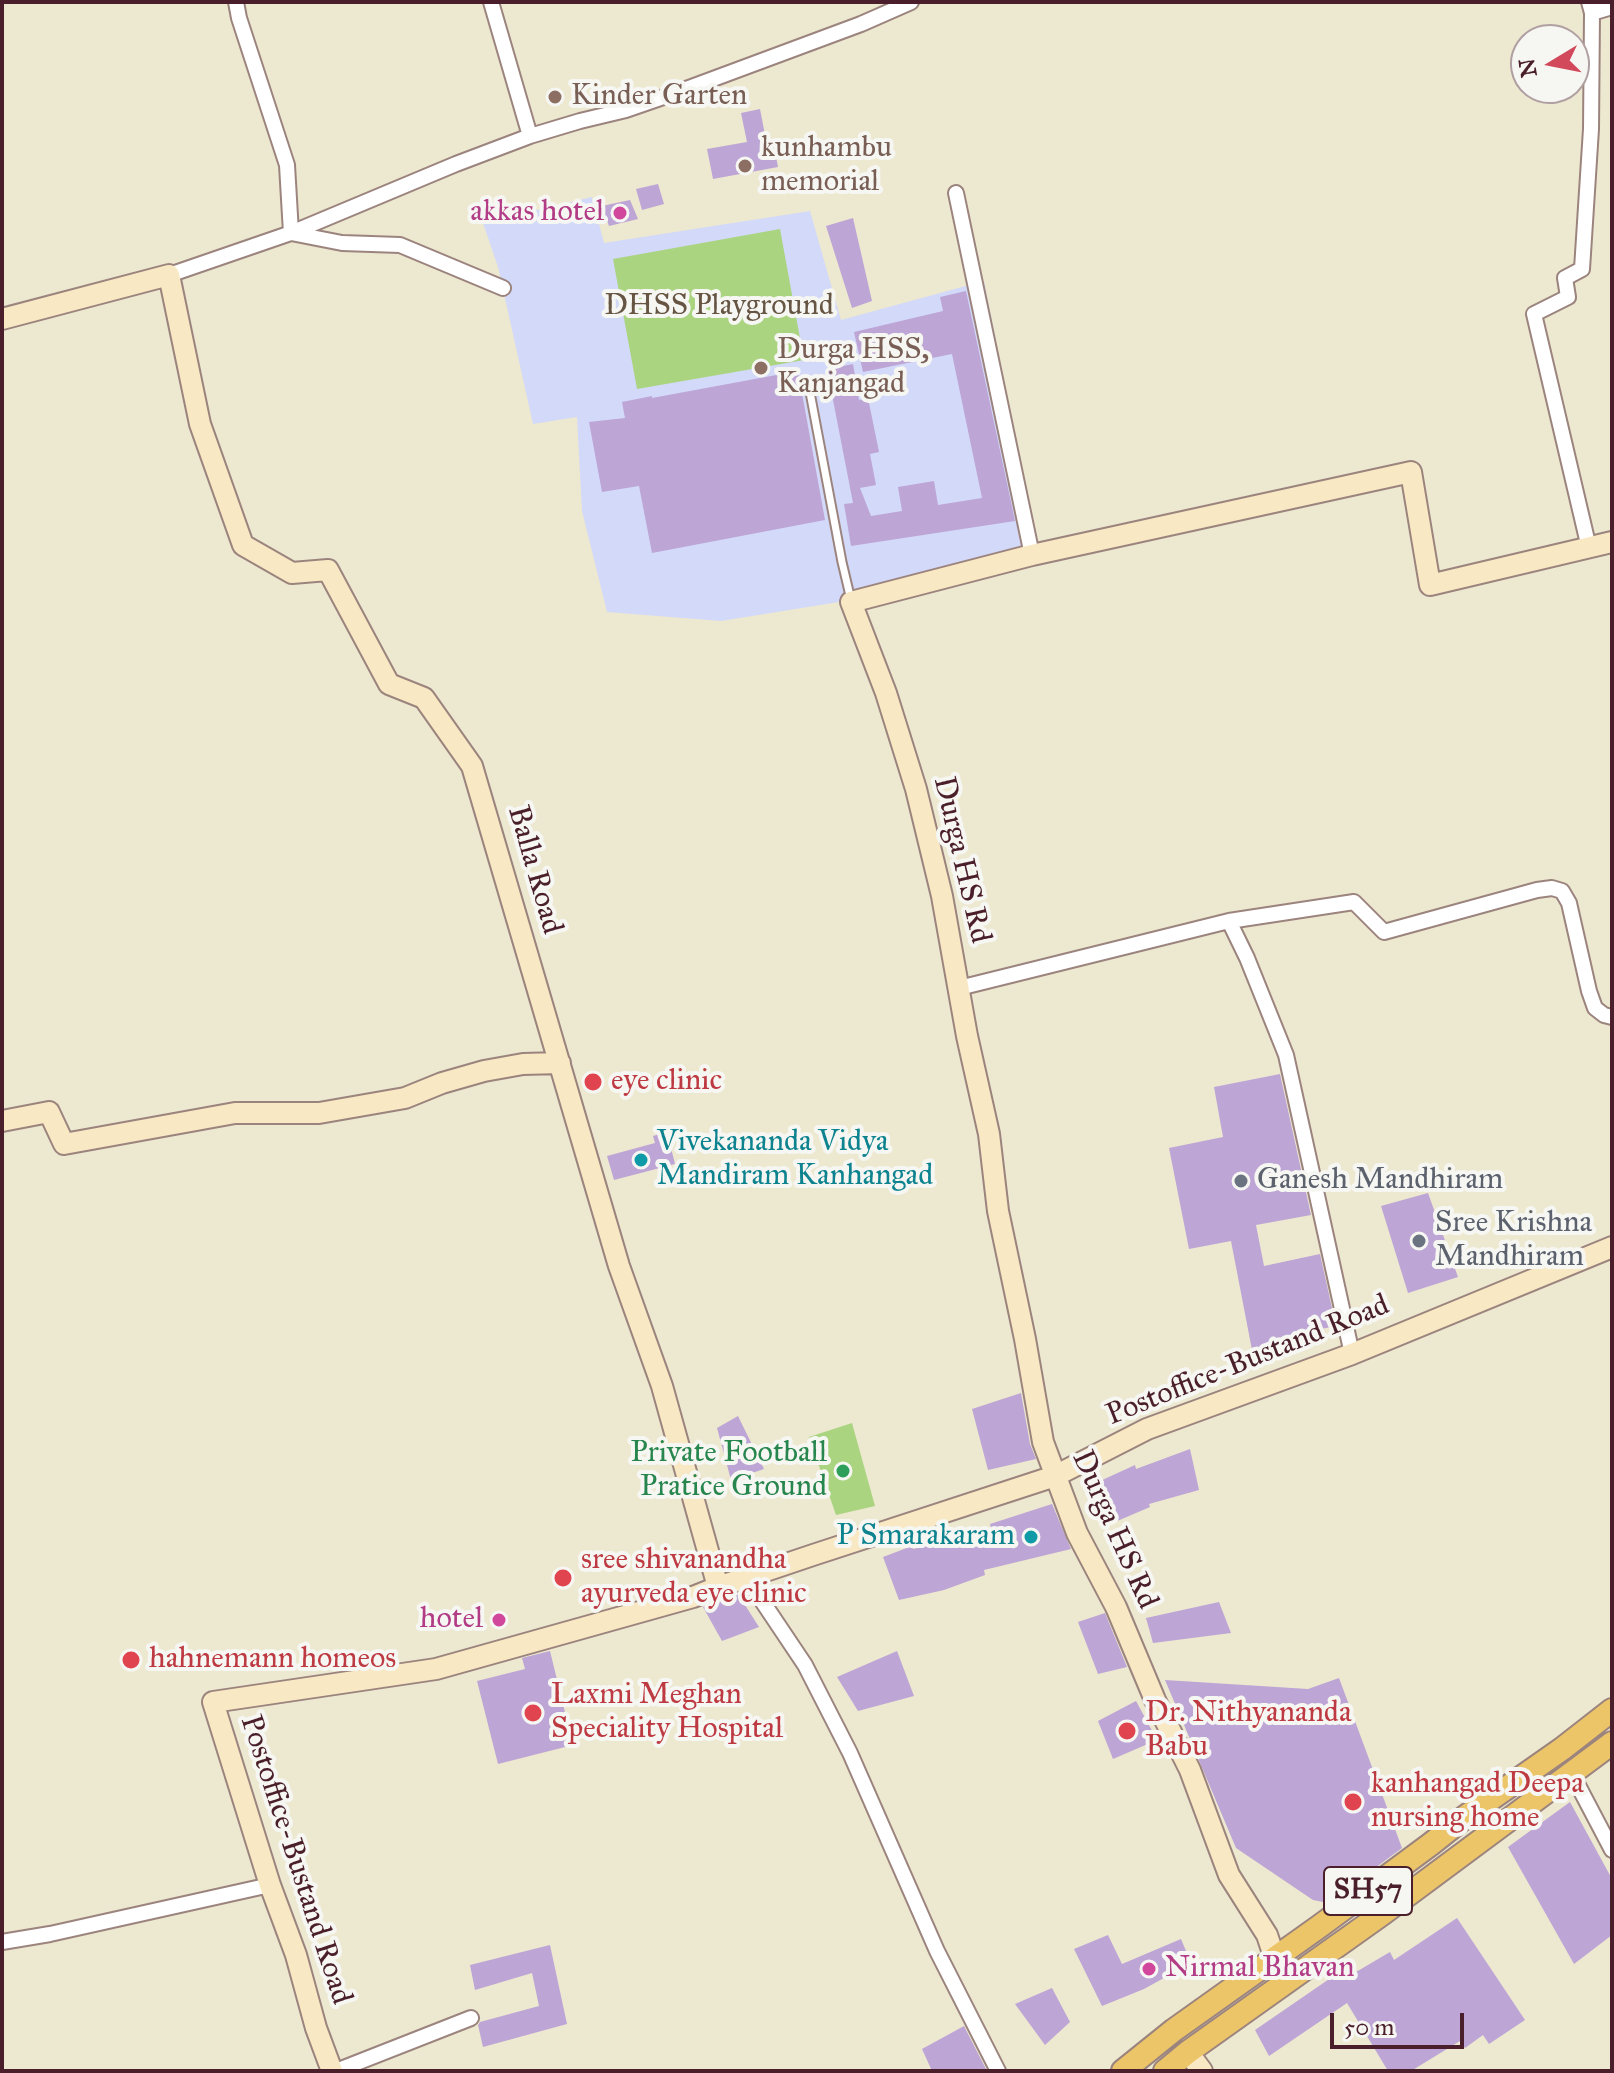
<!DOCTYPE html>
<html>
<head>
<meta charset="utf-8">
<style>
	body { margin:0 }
	#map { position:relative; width:1614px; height:2073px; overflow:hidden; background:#ede8d0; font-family:"IM FELL Great Primer",serif }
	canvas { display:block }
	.frame { position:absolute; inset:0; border:4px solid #4a1f2b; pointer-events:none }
	.north { position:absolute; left:1510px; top:24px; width:80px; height:80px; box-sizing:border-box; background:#f6f6f2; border:2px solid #b1a0a2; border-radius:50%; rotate:260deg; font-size:22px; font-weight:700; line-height:32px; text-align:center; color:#4a1f2b }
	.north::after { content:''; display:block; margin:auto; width:28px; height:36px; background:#d1495b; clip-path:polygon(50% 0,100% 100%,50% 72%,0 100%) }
	.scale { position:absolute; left:1330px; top:2013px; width:134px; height:36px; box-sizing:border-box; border:4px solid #4a1f2b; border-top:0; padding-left:10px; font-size:24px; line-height:28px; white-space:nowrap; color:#4a1f2b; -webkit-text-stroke:6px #f6f6f2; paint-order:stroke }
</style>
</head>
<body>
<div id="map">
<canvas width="1614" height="2073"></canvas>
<div class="frame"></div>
<div class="north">N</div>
<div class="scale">50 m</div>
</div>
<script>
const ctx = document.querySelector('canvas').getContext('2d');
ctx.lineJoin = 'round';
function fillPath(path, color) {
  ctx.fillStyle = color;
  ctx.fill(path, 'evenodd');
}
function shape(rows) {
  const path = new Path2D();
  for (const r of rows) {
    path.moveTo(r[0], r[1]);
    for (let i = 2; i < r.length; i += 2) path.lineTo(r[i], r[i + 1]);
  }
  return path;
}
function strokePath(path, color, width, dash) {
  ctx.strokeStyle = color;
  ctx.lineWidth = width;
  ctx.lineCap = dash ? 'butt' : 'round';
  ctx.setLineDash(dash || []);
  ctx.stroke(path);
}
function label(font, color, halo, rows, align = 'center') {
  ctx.font = font + ' "IM FELL Great Primer",serif';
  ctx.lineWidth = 8;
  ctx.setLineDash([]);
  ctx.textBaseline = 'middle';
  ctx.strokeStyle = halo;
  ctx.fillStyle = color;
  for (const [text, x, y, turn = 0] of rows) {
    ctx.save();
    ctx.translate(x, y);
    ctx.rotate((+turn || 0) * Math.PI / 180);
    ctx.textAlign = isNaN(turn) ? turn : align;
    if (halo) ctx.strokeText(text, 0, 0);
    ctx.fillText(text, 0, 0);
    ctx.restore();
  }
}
const built = shape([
	[592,197,604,243,810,211,841,320,984,281,1040,561,845,601,721,621,607,612,582,511,577,417,533,424,498,267,483,223]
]);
const green = shape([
	[780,229,804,360,637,389,613,259],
	[852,1423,875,1506,836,1515,809,1437]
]);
const building = shape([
	[760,109,766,140,773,141,778,167,713,179,707,149,747,142,741,113],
	[658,184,664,204,642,210,636,189],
	[630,200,638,219,609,226,602,206],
	[853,218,872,301,852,308,826,226],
	[966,291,1015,521,851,546,844,504,853,503,827,369,853,364,859,400,868,398,879,452,870,454,876,485,860,488,871,516,902,511,898,487,934,481,938,505,982,498,952,354,863,372,854,332,943,311,940,297],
	[798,371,825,520,652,553,639,486,602,492,589,422,625,418,622,402,652,396,652,398],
	[1280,1074,1311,1215,1256,1225,1264,1266,1320,1254,1336,1326,1277,1338,1279,1345,1252,1350,1231,1241,1189,1249,1169,1148,1223,1137,1214,1087],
	[667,1132,675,1164,614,1180,607,1156,655,1143,653,1136],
	[1428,1193,1458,1277,1408,1293,1381,1206],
	[1021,1393,1030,1444,1036,1459,988,1470,972,1409],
	[738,1416,764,1469,731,1480,717,1428],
	[1190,1449,1199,1490,1149,1504,1150,1507,1108,1525,1087,1487,1135,1465,1136,1469],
	[1052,1504,1071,1549,984,1570,985,1575,944,1590,899,1600,883,1557,912,1546,913,1549,992,1531,990,1524],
	[738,1594,759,1627,722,1641,703,1607],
	[1219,1602,1231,1633,1153,1643,1146,1618],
	[1105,1613,1127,1667,1098,1674,1078,1622],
	[550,1651,573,1745,498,1764,477,1681,525,1669,522,1658],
	[897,1651,914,1696,858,1711,837,1677],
	[1339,1678,1402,1848,1328,1903,1313,1900,1236,1848,1165,1680,1308,1689],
	[1136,1701,1157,1740,1113,1759,1098,1721],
	[1570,1802,1612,1879,1612,1935,1574,1964,1508,1847],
	[1457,1918,1525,2020,1489,2044,1483,2035,1465,2048,1460,2041,1411,2071,1388,2071,1347,2003,1269,2056,1255,2030,1351,1964,1356,1972,1390,1952,1394,1960],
	[1108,1935,1122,1964,1181,1939,1191,1963,1144,1989,1102,2006,1074,1949],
	[550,1945,567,2024,483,2047,478,2025,480,2022,539,2006,532,1973,475,1990,470,1965],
	[1052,1988,1070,2022,1045,2045,1015,2004],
	[964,2026,987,2071,932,2071,922,2049]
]);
const lane = shape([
	[809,387,842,562,851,600]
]);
const street = shape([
	[236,2,239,18,287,165,291,233,342,243,400,245,503,288],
	[491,2,530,136],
	[1592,13,1612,7],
	[956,193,1032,555],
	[169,275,291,233,456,164,530,136,580,121,626,110,678,92,861,24,911,2],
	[1589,548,1534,314,1568,297,1565,278,1582,269,1591,129,1592,13,1589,2],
	[1229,921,1247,958,1286,1055,1352,1354],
	[959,988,1229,921,1354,902,1384,932,1537,890,1552,888,1562,891,1569,903,1589,991,1595,1008,1604,1015,1612,1017],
	[746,1577,805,1665,850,1753,937,1951,998,2071],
	[1571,1772,1612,1850],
	[2,1942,50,1934,270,1885],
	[336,2071,471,2018]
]);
const secondary = shape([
	[2,319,169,275,200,424,243,545,292,573,328,570,389,684,424,698,472,766,619,1266,662,1386,718,1587],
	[2,1121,49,1112,64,1144,235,1113,319,1113,405,1098,442,1083,484,1071,523,1064,560,1063],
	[1272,1959,1272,1950,1267,1935,1229,1875,1190,1770,1155,1700,1116,1607,1077,1533,1043,1442,1025,1339,998,1211,989,1134,967,1036,942,896,916,789,886,693,851,602,1032,555,1411,472,1430,585,1612,542],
	[1188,2052,1202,2071],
	[332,2071,316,2028,296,1955,270,1885,213,1702,436,1669,693,1597,718,1587,813,1555,1055,1476,1147,1429,1352,1354,1612,1247]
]);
const primary = shape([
	[1123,2071,1174,2030,1320,1926,1431,1844,1465,1817,1562,1749,1612,1710],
	[1165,2071,1188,2052,1382,1914,1612,1743]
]);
const markers = [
	[555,97,8,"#8d6e63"],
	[745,166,8,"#8d6e63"],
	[620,213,8,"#d1479c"],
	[761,368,8,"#8d6e63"],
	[593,1082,10,"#e0444e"],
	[641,1160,8,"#0f9aa8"],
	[1241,1181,8,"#6b7280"],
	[1419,1241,8,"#6b7280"],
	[843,1471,8,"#2e9e5b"],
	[1031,1537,8,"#0f9aa8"],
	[563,1578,10,"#e0444e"],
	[499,1620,8,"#d1479c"],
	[131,1660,10,"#e0444e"],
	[533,1713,10,"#e0444e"],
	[1127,1731,10,"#e0444e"],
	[1353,1802,10,"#e0444e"],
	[1149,1969,8,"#d1479c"]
];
const shields = [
	[1368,1891,88]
];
const shieldNames = [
	["SH57",1368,1891]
];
const educationNames = [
	["Kinder Garten",571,97],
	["kunhambu",761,149],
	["memorial",761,183],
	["Durga HSS,",777,351],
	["Kanjangad",777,385]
];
const hotelNames = [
	["akkas hotel",604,213],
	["hotel",483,1620],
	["Nirmal Bhavan",1165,1969,"left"]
];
const parkNames = [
	["DHSS Playground",719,307]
];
const streetNames = [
	["Durga HS Rd",961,860,77],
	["Balla Road",534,870,74],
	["Postoffice-Bustand Road",1248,1361,-22],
	["Durga HS Rd",1114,1530,66],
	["Postoffice-Bustand Road",295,1860,72]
];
const healthNames = [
	["eye clinic",611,1082],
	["sree shivanandha",581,1561],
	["ayurveda eye clinic",581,1595],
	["hahnemann homeos",149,1660],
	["Laxmi Meghan",551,1696],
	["Speciality Hospital",551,1730],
	["Dr. Nithyananda",1145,1714],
	["Babu",1145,1748],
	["kanhangad Deepa",1371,1785],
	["nursing home",1371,1819]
];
const cultureNames = [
	["Vivekananda Vidya",657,1143],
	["Mandiram Kanhangad",657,1177],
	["P Smarakaram",1015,1537,"right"]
];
const worshipNames = [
	["Ganesh Mandhiram",1257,1181],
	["Sree Krishna",1435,1224],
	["Mandhiram",1435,1258]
];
const leisureNames = [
	["Private Football",827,1454],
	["Pratice Ground",827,1488]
];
fillPath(built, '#d3d9f9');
fillPath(green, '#abd480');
fillPath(building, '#bda5d6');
strokePath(lane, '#9c847e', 11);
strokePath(street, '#9c847e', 18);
strokePath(secondary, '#9c847e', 24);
strokePath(primary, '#9c847e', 26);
strokePath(lane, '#fff', 7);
strokePath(street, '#fff', 14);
strokePath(secondary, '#f8e8c3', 20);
strokePath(primary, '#edc569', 22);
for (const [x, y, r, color] of markers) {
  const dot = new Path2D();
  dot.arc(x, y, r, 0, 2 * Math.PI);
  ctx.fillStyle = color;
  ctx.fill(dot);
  strokePath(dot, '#f6f6f2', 3);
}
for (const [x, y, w] of shields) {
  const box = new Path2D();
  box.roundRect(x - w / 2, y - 24, w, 48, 6);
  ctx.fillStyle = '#f6f6f2';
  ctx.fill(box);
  strokePath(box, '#4a1f2b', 2);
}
label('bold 28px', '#4a1f2b', null, shieldNames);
label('30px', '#785e54', '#f6f6f2', educationNames, 'left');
label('30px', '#b23c85', '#f6f6f2', hotelNames, 'right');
label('30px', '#675544', '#f6f6f2', parkNames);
label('30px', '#4a1f2b', '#f6f6f2', streetNames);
label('30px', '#be3a42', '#f6f6f2', healthNames, 'left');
label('30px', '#0d838f', '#f6f6f2', cultureNames, 'left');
label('30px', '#5b616d', '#f6f6f2', worshipNames, 'left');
label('30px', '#27864d', '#f6f6f2', leisureNames, 'right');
</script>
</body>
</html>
